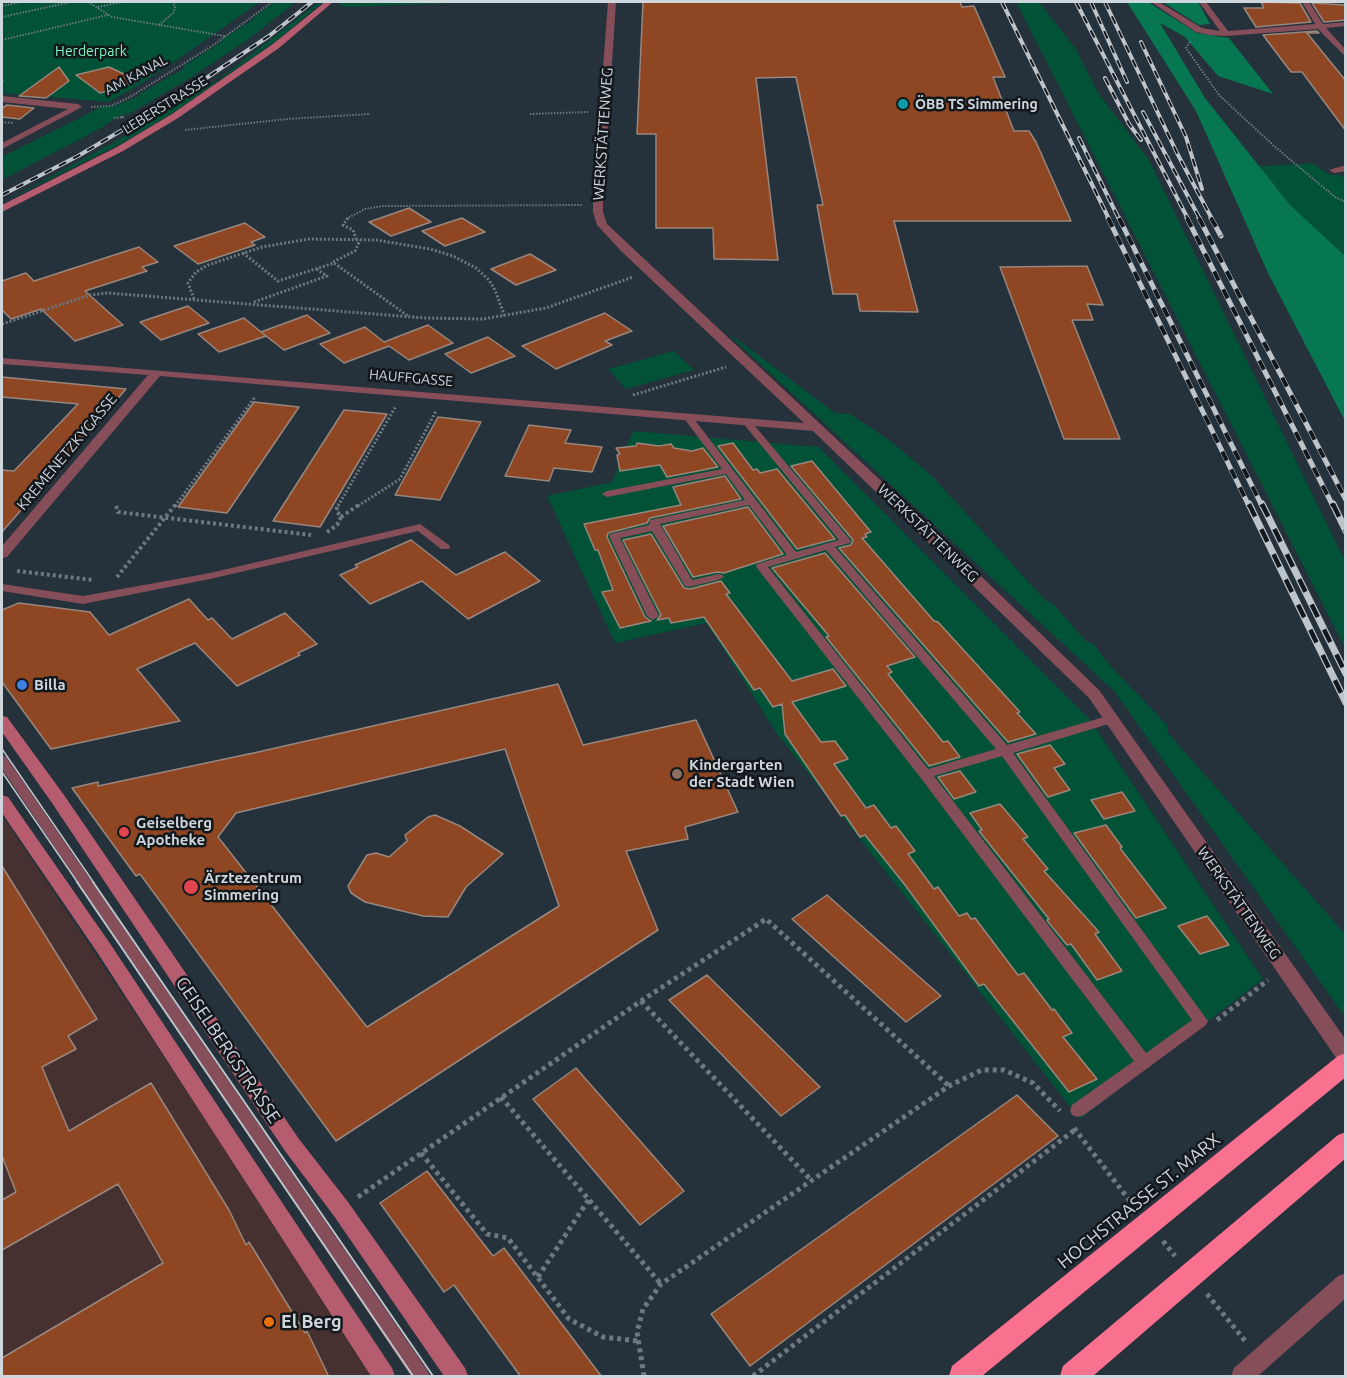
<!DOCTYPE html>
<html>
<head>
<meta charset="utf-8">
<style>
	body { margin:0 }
	#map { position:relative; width:1347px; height:1378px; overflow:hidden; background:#25313b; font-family:Ubuntu,sans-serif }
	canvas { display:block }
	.frame { position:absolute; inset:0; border:3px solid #cfd6dc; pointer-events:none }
</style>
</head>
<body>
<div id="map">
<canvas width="1347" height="1378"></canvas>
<div class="frame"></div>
</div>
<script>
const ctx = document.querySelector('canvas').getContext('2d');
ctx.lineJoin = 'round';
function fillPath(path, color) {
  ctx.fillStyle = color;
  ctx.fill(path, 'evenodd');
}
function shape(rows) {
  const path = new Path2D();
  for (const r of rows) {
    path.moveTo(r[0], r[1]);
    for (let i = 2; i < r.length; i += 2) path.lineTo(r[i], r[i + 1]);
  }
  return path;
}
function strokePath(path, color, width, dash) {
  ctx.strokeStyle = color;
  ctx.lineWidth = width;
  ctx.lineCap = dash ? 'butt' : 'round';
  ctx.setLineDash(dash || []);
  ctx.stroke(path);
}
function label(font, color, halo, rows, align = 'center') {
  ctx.font = font + ' Ubuntu,sans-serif';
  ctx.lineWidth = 5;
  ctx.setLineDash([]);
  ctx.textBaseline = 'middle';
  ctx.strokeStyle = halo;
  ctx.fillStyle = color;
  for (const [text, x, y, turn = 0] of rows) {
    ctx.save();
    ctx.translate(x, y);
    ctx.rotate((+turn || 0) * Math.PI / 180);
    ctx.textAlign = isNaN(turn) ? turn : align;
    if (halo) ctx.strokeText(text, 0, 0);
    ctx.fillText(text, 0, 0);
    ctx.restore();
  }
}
const commercial = shape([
	[2,815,378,1376,2,1376]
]);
const green = shape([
	[2,2,260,2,177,60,136,87,108,102,2,93],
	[274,2,296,2,246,41,190,78,129,114,119,116,101,128,2,180,2,157,101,107,115,106,141,95,139,94,185,68,182,67,221,42,219,41,254,19,253,18],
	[319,2,323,2,276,41,171,114,122,143,2,203,116,141,218,80],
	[340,2,484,2,344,7,339,3],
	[1016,2,1039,2,1076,49,1097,91,1149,160,1345,561,1345,648],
	[1312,163,1330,175,1340,175,1345,178,1345,337,1250,167],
	[729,335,738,340,835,413,850,414,892,442,933,477,1045,600,1053,604,1086,641,1094,644,1106,661,1167,725,1168,733,1345,934,1345,1017,1114,691],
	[674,351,694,370,626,389,608,369],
	[633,431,819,447,1091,721,1263,979,1080,1119,775,731,707,623,615,643,547,496,612,482]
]);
const forest = shape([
	[1127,2,1148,2,1197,33,1229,38,1273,94,1218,76,1185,37,1160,23,1205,98,1290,205,1345,256,1345,421,1268,273,1196,111],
	[1163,2,1198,2,1210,24,1199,25]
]);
const building = shape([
	[643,2,960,2,962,7,974,6,1005,77,993,77,1014,131,1029,131,1036,142,1071,221,894,221,918,312,860,311,857,294,833,294,817,205,823,205,796,77,756,78,778,260,714,259,713,228,656,228,656,134,637,134,643,2],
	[1261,2,1300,3,1311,22,1256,27,1244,8,1264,8,1261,2],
	[1312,3,1346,5,1346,20,1324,22,1312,3],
	[1317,31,1319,33,1307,33,1346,81,1346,131,1302,72,1291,72,1263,35,1317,31],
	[59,67,69,81,46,98,19,96,59,67],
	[109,67,139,81,100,93,76,75,109,67],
	[7,105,34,108,20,119,2,117,2,108,7,105],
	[409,208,431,222,391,236,369,222,409,208],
	[462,218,485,232,445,246,422,231,462,218],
	[245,223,265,237,251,242,255,245,198,264,174,246,245,223],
	[139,247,158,262,142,267,147,271,85,291,123,325,75,341,41,309,11,319,2,310,2,281,26,273,34,281,139,247],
	[530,254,556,270,516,285,491,269,530,254],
	[1087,266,1103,305,1087,304,1093,320,1072,320,1120,439,1064,439,1000,267,1087,266],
	[188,306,209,323,161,340,140,322,188,306],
	[605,313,632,331,605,341,612,345,556,369,522,346,605,313],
	[307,315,330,333,284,350,261,332,307,315],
	[244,318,266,336,219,352,198,334,244,318],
	[428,325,453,343,409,360,389,346,344,363,320,344,365,327,384,342,428,325],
	[488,337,515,356,471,373,445,354,488,337],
	[2,377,126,389,2,532,2,470,14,471,78,404,2,397,2,377],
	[254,402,299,407,227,513,178,507,254,402],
	[344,410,387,414,320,527,273,521,344,410],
	[438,417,481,422,440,500,395,495,438,417],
	[529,425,571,430,565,443,602,447,592,472,554,468,549,481,505,476,529,425],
	[637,443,659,446,671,444,674,448,692,451,703,448,718,467,667,477,660,465,620,471,617,455,620,454,616,448,636,446,637,443],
	[733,443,753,470,757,469,760,473,777,469,835,539,797,549,718,446,733,443],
	[812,461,871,532,865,534,867,537,862,538,934,621,938,622,1020,712,1017,713,1036,734,1008,742,839,548,851,545,853,540,791,466,812,461],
	[725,476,741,499,650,518,647,523,608,533,607,537,645,617,651,621,620,628,602,592,613,590,598,550,595,550,584,524,681,505,673,487,725,476],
	[748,507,783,554,724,573,717,572,693,577,663,526,748,507],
	[651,534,684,588,690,589,721,581,730,593,726,594,792,681,833,669,846,686,792,702,821,742,835,741,848,759,834,764,866,808,874,805,891,828,896,826,915,851,908,854,934,889,938,887,959,916,967,913,971,919,975,918,1018,975,1024,973,1052,1010,1054,1009,1072,1033,1063,1037,1097,1079,1069,1092,984,984,979,986,905,885,865,835,860,837,845,815,841,816,785,734,782,704,773,707,760,688,754,690,704,617,671,623,669,618,657,620,661,615,623,540,651,534],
	[411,540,456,575,505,552,540,581,468,619,422,581,370,604,340,575,358,567,355,565,411,540],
	[825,553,915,657,887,666,892,672,888,674,943,742,948,741,960,757,929,766,826,637,829,636,772,568,825,553],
	[189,599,208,620,212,618,232,639,285,613,317,644,298,653,300,655,237,686,195,643,137,669,180,721,51,749,2,682,2,610,19,603,90,612,109,635,189,599],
	[558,684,583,745,696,720,738,812,685,827,688,839,626,851,658,930,336,1141,140,874,136,876,72,788,98,782,98,786,258,752,558,684],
	[505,749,559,906,367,1027,218,837,236,813,505,749],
	[1050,745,1065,764,1054,768,1070,790,1048,797,1017,754,1050,745],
	[960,771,976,792,954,799,938,777,960,771],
	[1122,792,1135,811,1104,819,1091,800,1122,792],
	[1000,804,1028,837,1023,839,1048,869,1044,871,1099,932,1095,934,1122,971,1097,980,1071,944,1067,945,1049,923,1047,920,1049,919,979,831,982,830,970,813,1000,804],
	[435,815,460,826,503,854,466,887,448,917,423,916,365,902,351,893,348,886,367,855,376,853,389,857,407,841,405,835,428,817,435,815],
	[1106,825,1122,847,1120,848,1166,908,1136,918,1074,833,1106,825],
	[2,866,97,1019,68,1036,76,1049,42,1067,69,1131,151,1083,229,1210,246,1245,249,1242,305,1333,307,1331,329,1377,2,1377,2,1358,163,1263,118,1184,2,1250,2,1200,16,1192,2,1156,2,866],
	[827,895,892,953,941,996,906,1022,792,919,827,895],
	[1207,916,1229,945,1200,954,1178,926,1207,916],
	[707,975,820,1087,781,1116,669,1000,707,975],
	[576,1068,684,1191,640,1225,533,1099,576,1068],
	[1017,1095,1058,1136,750,1366,711,1314,1017,1095],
	[427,1171,493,1256,504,1248,602,1377,521,1377,454,1285,444,1292,380,1203,427,1171]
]);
const pathFar3 = shape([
	[88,2,112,17,225,36],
	[2,6,21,2],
	[98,7,122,2],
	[2,17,71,2],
	[159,25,174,12,175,6,172,2],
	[2,40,108,15],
	[1190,42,1186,48,1219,95,1274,146,1335,197,1346,202],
	[2,81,5,81],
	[91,107,111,106,130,97,215,44,272,2],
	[530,114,588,112],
	[114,118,123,117,120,118],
	[2,122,13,123],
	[185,130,287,119,369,114],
	[346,219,365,209,383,206,582,205]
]);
const pathFar2 = shape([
	[348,218,343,225,353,230,356,239],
	[243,253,278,281,334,263,408,316],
	[333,262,355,251,360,240],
	[194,299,188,283,196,272,208,265,262,247,309,239,376,240,430,249,453,256,476,268,489,280,495,290,505,317],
	[254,302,327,276,316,269],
	[2,324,90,295,108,293,425,318,483,319,546,308,633,277],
	[633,395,726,367],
	[175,506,255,397],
	[338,506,396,406],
	[358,506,400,479,436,411]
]);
const pathFar1 = shape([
	[116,506,118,512,311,535],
	[341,517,360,504],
	[327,532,337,525,341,517,336,510,339,504],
	[17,571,93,580],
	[117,577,176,504]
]);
const path = shape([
	[641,1001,811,1180],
	[1217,1020,1268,980],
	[501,1097,661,1284],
	[1074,1128,1133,1205],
	[421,1153,487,1234,508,1238,569,1319,603,1337,638,1341],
	[358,1197,641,1001,766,919,949,1086],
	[1163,1241,1175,1256],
	[538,1277,589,1199],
	[1207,1294,1246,1342],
	[644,1376,637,1332,643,1309,661,1284,949,1086,982,1070,1004,1070,1033,1083,1060,1111],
	[753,1376,1076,1129]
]);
const lane = shape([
	[688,414,691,415,796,552,839,540,742,422,744,420,750,420,851,541,850,543,835,547,1007,745,1111,715,1117,719,1115,722,1013,753,1208,1021,1206,1025,1084,1115,1078,1117,1072,1115,1070,1110,1072,1105,1134,1061,920,777,757,568,756,566,757,564,787,555,749,505,660,524,692,580,718,574,722,575,724,577,718,580,689,587,685,586,652,531,620,538,659,616,653,620,647,616,609,536,610,534,649,525,650,520,745,500,726,474,607,497,602,494,607,491,722,469,683,417,688,414],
	[826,550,996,749,928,769,768,567,826,550],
	[1002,756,1192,1020,1146,1053,934,776,1002,756],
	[420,524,449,545,450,547,449,549,441,549,418,531,210,579,83,604,2,591,2,584,83,596,210,573,420,524],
	[2,755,6,757,427,1370,430,1376,411,1376,2,769,2,755]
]);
const street = shape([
	[608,2,616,2,603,200,603,212,607,224,926,523,1099,690,1346,1040,1346,1064,1339,1062,1089,698,813,431,160,376,7,557,2,558,2,546,148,375,2,364,2,358,804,423,622,252,597,225,593,212,593,200,608,2],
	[1151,2,1159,2,1202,28,1220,31,1199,2,1206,2,1228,31,1315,24,1302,2,1309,2,1323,24,1346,22,1346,26,1326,28,1346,50,1346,57,1318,29,1226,36,1209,35,1196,32,1151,2],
	[2,96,78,104,82,107,2,149,2,143,68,109,2,102,2,96],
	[1346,165,1346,171,1334,173,1329,170,1346,165],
	[1346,1273,1346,1298,1258,1376,1231,1376,1234,1368,1338,1276,1346,1273]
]);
const secondary = shape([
	[325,2,333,2,279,48,178,118,123,151,2,212,2,205,117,147,172,114,273,44,325,2],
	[2,716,7,717,64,795,299,1139,348,1202,465,1368,468,1376,444,1376,334,1216,285,1151,52,803,2,732,2,716],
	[2,795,8,797,109,942,392,1368,395,1376,371,1376,97,952,2,813,2,795]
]);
const highway = shape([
	[1346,1053,1346,1077,982,1376,949,1376,952,1366,1338,1056,1346,1053],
	[1346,1132,1346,1158,1093,1376,1060,1376,1063,1366,1338,1135,1346,1132]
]);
const tramFar1 = shape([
	[2,749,94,883],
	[2,772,78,883]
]);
const tram = shape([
	[77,882,413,1376],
	[93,882,433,1376]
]);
const railFar2 = shape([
	[1002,2,1109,219],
	[1076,2,1188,219],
	[1091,2,1127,82],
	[1105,2,1177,153,1212,219],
	[1141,42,1186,137,1202,189],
	[1105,78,1129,124,1141,140],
	[1143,112,1200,219],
	[1079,138,1119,219],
	[2,195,78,156,175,99,269,36,312,2]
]);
const railFar1 = shape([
	[1108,218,1249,506],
	[1119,218,1262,506],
	[1187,218,1333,506],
	[1199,218,1346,500],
	[1211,218,1221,236]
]);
const rail = shape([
	[1249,504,1346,703],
	[1262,504,1346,674],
	[1333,504,1346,531]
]);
const markers = [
	[903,104,6,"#0f9aa8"],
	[22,685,6,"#3f7fe0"],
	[677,774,6,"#8d6e63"],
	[124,832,6,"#e0444e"],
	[191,887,8,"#e0444e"],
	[269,1322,6,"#e8710a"]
];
const farParknames = [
	["Herderpark",91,51]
];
const farStreetnames = [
	["AM KANAL",136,75,-28],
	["LEBERSTRASSE",165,105,-32],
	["HAUFFGASSE",411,378,5]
];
const farPoinames = [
	["ÖBB TS Simmering",915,104]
];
const streetNames = [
	["WERKSTÄTTENWEG",603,134,-86],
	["KREMENETZKYGASSE",67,452,-50],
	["WERKSTÄTTENWEG",928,533,44],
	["WERKSTÄTTENWEG",1239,903,55]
];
const poiNames = [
	["Billa",34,685],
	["Kindergarten",689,765],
	["der Stadt Wien",689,782],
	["Geiselberg",136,823],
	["Apotheke",136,840],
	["Ärztezentrum",204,878],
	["Simmering",204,895]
];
const nearStreetnames = [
	["GEISELBERGSTRASSE",228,1050,56],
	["HOCHSTRASSE ST. MARX",1139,1201,-39]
];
const nearPoinames = [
	["El Berg",281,1322]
];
fillPath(commercial, '#463130');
fillPath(green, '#015236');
fillPath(forest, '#067750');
fillPath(building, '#8f4723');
strokePath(building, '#98877f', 1.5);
strokePath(pathFar3, '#6e7880', 2, [1.5, 1.5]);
strokePath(pathFar2, '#6e7880', 3, [2, 2]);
strokePath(pathFar1, '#6e7880', 4, [3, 3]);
strokePath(path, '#6e7880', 5, [4, 4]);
fillPath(lane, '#864e58');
fillPath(street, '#864e58');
fillPath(secondary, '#b55d6f');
fillPath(highway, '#fa708f');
strokePath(tramFar1, '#bdc5cb', 1.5);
strokePath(tram, '#bdc5cb', 2);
strokePath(railFar2, '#bdc5cb', 4);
strokePath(railFar1, '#bdc5cb', 5);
strokePath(rail, '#bdc5cb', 7);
strokePath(railFar2, '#13181d', 2, [8]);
strokePath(railFar1, '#13181d', 4, [10]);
strokePath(rail, '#13181d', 4.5, [14]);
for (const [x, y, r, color] of markers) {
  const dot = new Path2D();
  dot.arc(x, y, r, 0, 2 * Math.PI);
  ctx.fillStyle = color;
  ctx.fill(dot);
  strokePath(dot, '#13181d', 2);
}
label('14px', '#7bf8be', '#13181d', farParknames);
label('14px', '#cfd6dc', '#13181d', farStreetnames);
label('bold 14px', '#cfd6dc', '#13181d', farPoinames, 'left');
label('15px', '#cfd6dc', '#13181d', streetNames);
label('bold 15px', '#cfd6dc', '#13181d', poiNames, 'left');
label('18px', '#cfd6dc', '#13181d', nearStreetnames);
label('bold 18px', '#cfd6dc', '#13181d', nearPoinames, 'left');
</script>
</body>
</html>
